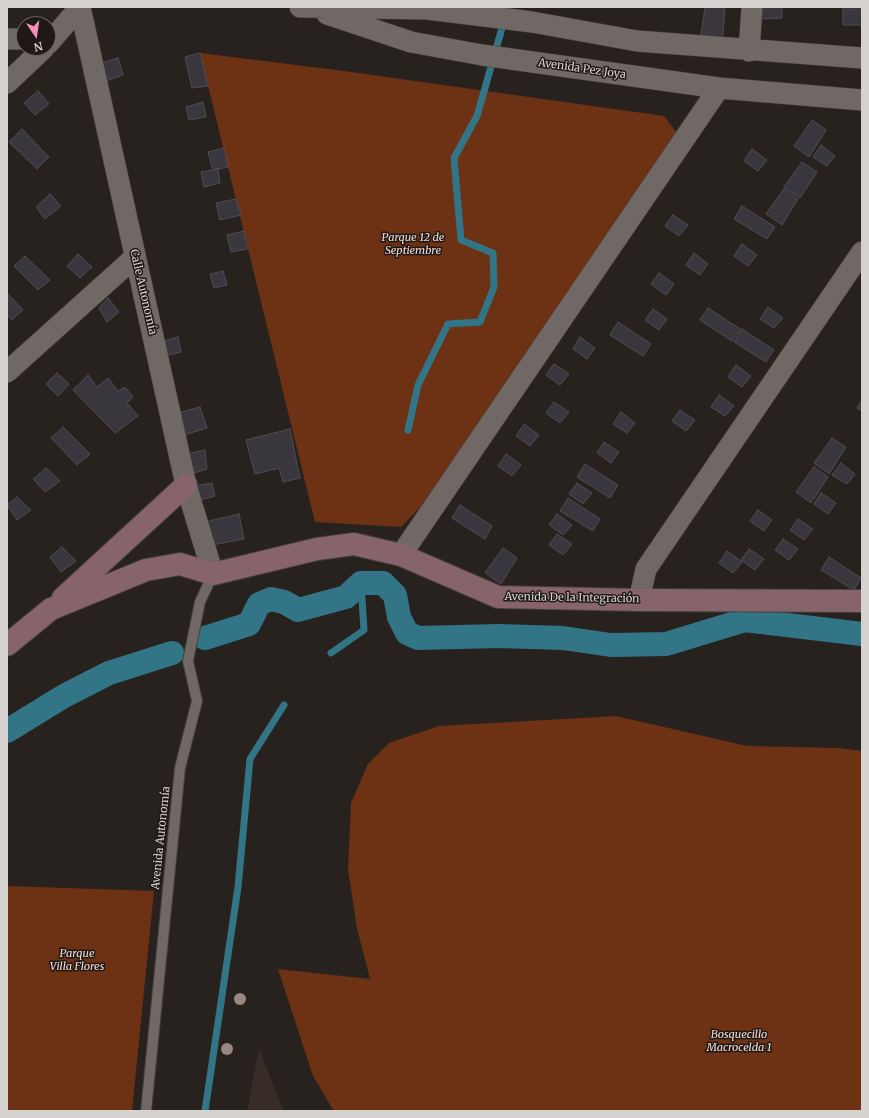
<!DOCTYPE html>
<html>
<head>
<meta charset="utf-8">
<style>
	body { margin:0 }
	#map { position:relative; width:869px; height:1118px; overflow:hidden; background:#28221f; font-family:Merriweather,serif }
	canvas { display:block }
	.frame { position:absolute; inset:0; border:8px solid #d6d2d0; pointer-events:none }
	.north { position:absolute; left:16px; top:16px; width:40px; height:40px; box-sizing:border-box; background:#1e1816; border:1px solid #686260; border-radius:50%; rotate:167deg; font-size:11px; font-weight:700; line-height:16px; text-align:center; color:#d6d2d0 }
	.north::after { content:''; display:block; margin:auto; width:14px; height:18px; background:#fe8ebb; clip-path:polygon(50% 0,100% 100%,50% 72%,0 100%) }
</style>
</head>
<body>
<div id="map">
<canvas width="869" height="1118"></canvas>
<div class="frame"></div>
<div class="north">N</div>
</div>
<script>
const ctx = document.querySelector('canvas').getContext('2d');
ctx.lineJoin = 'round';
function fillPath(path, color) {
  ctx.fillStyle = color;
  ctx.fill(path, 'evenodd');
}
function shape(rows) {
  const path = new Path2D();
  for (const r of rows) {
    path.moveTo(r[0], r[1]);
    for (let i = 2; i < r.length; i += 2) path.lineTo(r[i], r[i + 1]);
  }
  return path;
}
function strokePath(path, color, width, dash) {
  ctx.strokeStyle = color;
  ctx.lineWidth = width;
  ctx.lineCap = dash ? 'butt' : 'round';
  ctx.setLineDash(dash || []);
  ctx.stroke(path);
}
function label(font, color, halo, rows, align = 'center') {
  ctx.font = font + ' Merriweather,serif';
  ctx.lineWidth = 3;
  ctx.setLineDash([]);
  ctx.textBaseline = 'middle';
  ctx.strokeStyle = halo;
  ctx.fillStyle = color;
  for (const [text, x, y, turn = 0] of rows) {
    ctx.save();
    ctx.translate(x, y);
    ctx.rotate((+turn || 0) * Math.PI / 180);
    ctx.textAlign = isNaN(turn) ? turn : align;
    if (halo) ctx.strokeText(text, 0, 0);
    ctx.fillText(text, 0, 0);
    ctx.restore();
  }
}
const built = shape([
	[259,1049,284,1111,247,1111]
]);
const green = shape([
	[200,53,344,71,664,116,677,133,431,496,401,527,315,522],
	[616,716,747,746,839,748,862,751,862,1111,334,1111,313,1076,278,969,370,979,357,928,348,870,351,803,368,764,389,743,439,726],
	[7,886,154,891,132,1111,7,1111]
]);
const stream = shape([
	[408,430,418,385,448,324,480,322,494,287,493,253,461,240,454,158,477,116,508,7],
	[331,653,364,630,361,583],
	[205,1111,238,887,250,759,284,705]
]);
const canal = shape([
	[205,638,249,624,259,604,271,599,284,602,298,610,346,597,361,583,383,583,395,595,399,617,407,633,418,638,499,636,563,638,611,645,666,644,745,620,862,634],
	[7,731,64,696,109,673,172,653]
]);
const building = shape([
	[705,7,725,7,722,44,700,41,705,7],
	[762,7,782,7,782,18,761,19,762,7],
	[843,9,862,9,862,25,843,25,843,9],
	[200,53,208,86,192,88,185,57,200,53],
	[118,58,123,75,106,81,101,63,118,58],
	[38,91,49,104,35,115,24,103,38,91],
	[203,102,206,117,189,120,186,107,203,102],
	[812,120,826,130,809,157,794,146,812,120],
	[22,129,49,157,37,169,9,142,22,129],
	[821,145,835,156,827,166,813,157,821,145],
	[224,148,228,167,213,170,208,152,224,148],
	[752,149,767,160,758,171,744,161,752,149],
	[802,162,817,172,800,198,784,187,802,162],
	[218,169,220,183,204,187,201,172,218,169],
	[784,189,798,199,782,225,766,214,784,189],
	[50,194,61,206,45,219,36,207,50,194],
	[236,199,241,215,220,220,216,203,236,199],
	[742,206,775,227,767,239,734,219,742,206],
	[673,215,688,225,679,236,665,226,673,215],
	[244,231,247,249,231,252,227,235,244,231],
	[742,244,757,255,748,266,734,256,742,244],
	[694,253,708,264,700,275,686,265,694,253],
	[78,254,92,267,80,278,67,266,78,254],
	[25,256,50,280,38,290,14,266,25,256],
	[223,271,227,285,214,288,210,274,223,271],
	[659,273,674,284,666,295,651,284,659,273],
	[7,293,23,310,12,320,7,315,7,293],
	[108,298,119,312,107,322,99,308,108,298],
	[768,307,783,318,774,328,760,319,768,307],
	[708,308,740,329,732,341,700,320,708,308],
	[653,309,667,319,659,330,645,320,653,309],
	[618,322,651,344,643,356,610,335,618,322],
	[742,329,774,350,766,362,734,342,742,329],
	[178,337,181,352,164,356,161,342,178,337],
	[580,337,595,348,587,359,573,349,580,337],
	[554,364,569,374,560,385,546,375,554,364],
	[736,365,751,376,742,387,728,377,736,365],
	[57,373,69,384,58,396,46,384,57,373],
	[88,375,97,387,108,378,118,391,125,387,133,397,127,403,138,416,115,433,73,390,88,375],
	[719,395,734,406,725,416,711,407,719,395],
	[862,400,862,411,857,408,862,400],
	[554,402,569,412,560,423,546,413,554,402],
	[200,407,207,428,184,435,178,413,200,407],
	[680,410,695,420,686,431,672,421,680,410],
	[621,412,635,423,627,433,613,424,621,412],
	[524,424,539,435,530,446,516,436,524,424],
	[63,427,90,454,77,465,51,438,63,427],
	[290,429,300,478,283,482,279,468,255,474,246,440,290,429],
	[832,438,846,447,829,474,814,463,832,438],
	[604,442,619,452,611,463,597,453,604,442],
	[205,450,207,469,191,474,187,454,205,450],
	[506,454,521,465,512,476,498,466,506,454],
	[841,463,855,474,847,484,832,475,841,463],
	[585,464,618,485,610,498,577,477,585,464],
	[814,467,828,477,811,503,796,492,814,467],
	[46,468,60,481,45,492,33,479,46,468],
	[212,483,215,496,197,501,194,486,212,483],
	[577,483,592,493,583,504,569,494,577,483],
	[821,493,836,503,828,514,814,504,821,493],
	[17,497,31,510,17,520,7,505,17,497],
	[568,498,600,519,593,531,560,511,568,498],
	[460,505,492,526,485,539,452,518,460,505],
	[758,510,772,520,764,531,750,521,758,510],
	[239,514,244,539,212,545,205,522,239,514],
	[557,514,572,525,563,535,549,525,557,514],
	[798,519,813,529,804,540,790,530,798,519],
	[557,534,572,544,563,555,549,545,557,534],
	[783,539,798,549,789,560,775,550,783,539],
	[62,547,76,561,61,572,50,557,62,547],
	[503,548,517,558,501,584,485,573,503,548],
	[749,549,764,559,755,570,741,560,749,549],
	[727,551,742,562,733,573,719,563,727,551],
	[829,557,861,578,854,590,821,570,829,557]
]);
const lane = shape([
	[146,1111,180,768,197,701,188,661,200,602,213,574]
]);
const street = shape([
	[80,7,186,485,213,574],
	[300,7,427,9,532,22,637,41,862,58],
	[327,14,411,42,482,55,719,88,862,100],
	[7,39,24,39],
	[48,44,80,7],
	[749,51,752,7],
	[7,83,44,48],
	[7,372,135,257],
	[401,555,719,88],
	[639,600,646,569,862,252]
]);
const secondary = shape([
	[63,598,186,485],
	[7,645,51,609,146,570,180,564,213,574,317,549,354,544,401,555,498,597,639,600,862,601]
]);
const trees = [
	[240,999],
	[227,1049]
];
const streetNames = [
	["Avenida Pez Joya",582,69,8],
	["Calle Autonomía",143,292,77],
	["Avenida De la Integración",572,598,1],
	["Avenida Autonomía",161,838,-84]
];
const parkNames = [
	["Parque 12 de",413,238],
	["Septiembre",413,251],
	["Parque",77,954],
	["Villa Flores",77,967],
	["Bosquecillo",739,1035],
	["Macrocelda 1",739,1048]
];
fillPath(built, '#382c27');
fillPath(green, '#6d3114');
strokePath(stream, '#327586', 7);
strokePath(canal, '#327586', 24);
fillPath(building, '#39373d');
strokePath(building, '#4f4d53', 1);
strokePath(lane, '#433f3d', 12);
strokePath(street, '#433f3d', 22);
strokePath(secondary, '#433f3d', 24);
strokePath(lane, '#6f6865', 10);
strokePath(street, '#6f6865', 21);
strokePath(secondary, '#87646c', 22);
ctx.fillStyle = '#988881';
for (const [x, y] of trees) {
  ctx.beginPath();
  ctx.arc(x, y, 6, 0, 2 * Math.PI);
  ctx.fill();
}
label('11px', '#d6d2d0', '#1e1816', streetNames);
label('italic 11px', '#f4dcd2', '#1e1816', parkNames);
</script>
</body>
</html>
